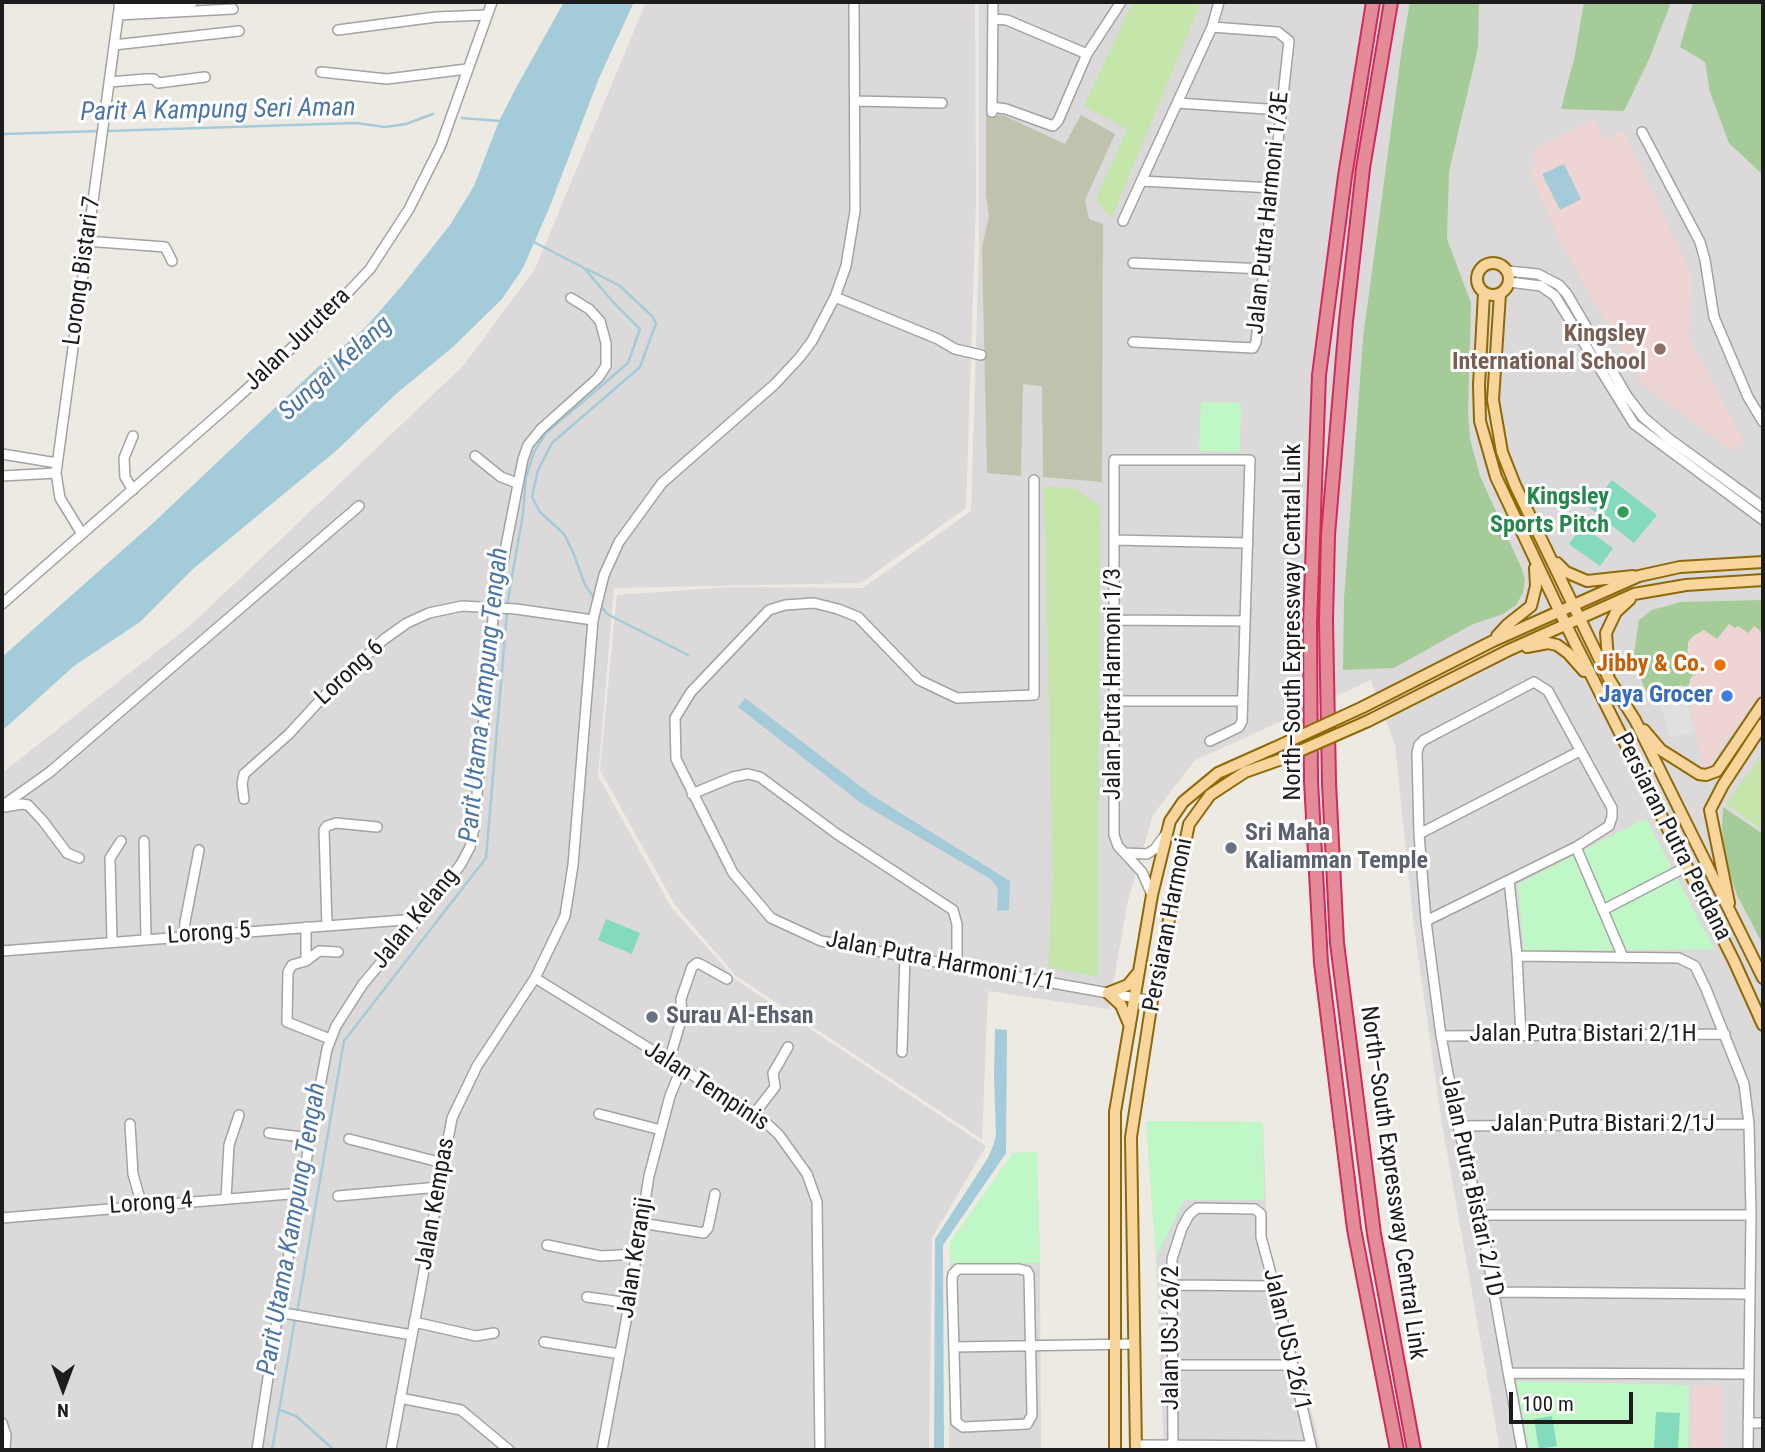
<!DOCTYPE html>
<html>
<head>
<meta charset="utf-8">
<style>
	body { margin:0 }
	#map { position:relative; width:1765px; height:1452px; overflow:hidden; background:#edeae3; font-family:"Roboto Condensed",sans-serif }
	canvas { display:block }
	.frame { position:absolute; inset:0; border:4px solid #1c1c1c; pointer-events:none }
	.north { position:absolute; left:28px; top:1354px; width:70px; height:70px; -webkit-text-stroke:5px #fff; paint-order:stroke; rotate:180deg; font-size:19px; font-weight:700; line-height:28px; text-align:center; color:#1c1c1c }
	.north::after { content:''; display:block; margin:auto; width:24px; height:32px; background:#1c1c1c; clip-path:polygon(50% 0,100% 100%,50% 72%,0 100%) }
	.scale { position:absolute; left:1509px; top:1392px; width:124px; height:32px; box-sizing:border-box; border:4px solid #1c1c1c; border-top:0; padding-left:9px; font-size:21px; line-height:24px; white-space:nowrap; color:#1c1c1c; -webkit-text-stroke:5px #fff; paint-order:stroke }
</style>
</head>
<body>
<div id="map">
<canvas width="1765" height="1452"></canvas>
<div class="frame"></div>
<div class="north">N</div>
<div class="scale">100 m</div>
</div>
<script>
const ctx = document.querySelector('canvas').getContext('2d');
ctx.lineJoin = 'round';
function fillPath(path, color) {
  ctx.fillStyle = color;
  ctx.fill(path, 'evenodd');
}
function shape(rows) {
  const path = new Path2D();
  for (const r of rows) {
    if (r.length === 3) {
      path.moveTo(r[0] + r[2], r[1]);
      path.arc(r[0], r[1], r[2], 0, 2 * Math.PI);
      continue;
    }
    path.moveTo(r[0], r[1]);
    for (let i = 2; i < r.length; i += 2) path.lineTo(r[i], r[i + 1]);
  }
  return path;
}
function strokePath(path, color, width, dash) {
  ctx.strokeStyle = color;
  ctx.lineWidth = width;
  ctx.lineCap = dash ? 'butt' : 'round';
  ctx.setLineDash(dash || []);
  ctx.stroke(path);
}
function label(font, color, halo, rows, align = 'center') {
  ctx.font = font + ' "Roboto Condensed",sans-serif';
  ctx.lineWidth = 6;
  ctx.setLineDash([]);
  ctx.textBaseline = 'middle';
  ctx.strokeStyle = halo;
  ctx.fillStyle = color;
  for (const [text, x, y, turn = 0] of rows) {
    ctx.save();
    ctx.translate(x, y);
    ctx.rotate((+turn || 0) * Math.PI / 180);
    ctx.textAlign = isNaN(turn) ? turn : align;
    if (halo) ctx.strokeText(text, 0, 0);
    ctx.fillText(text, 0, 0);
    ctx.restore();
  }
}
const residential = shape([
	[646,2,975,2,976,201,966,508,861,583,614,588,598,776,671,907,735,979,986,1146,932,1238,929,1450,2,1450,2,773,192,624,464,365,535,269],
	[979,2,1763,2,1763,1450,1500,1450,1442,1124,1414,927,1395,745,1371,680,1194,761,1153,815,1127,904,1109,1009,988,991,982,1139,736,976,675,905,600,770,617,595,732,587,863,588,971,511,979,250],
	[1146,1121,1263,1122,1267,1235,1321,1450,1164,1450,1156,1257],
	[1037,1152,1040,1263,1041,1450,949,1450,950,1242,1013,1153]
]);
const commercial = shape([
	[1593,119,1603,139,1623,131,1692,274,1689,339,1744,441,1732,451,1641,383,1563,247,1532,178,1535,148],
	[1709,619,1763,621,1763,689,1705,770,1683,681,1685,629],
	[1722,1385,1722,1450,1693,1450,1692,1386]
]);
const construction = shape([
	[986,114,1005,116,1065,144,1081,115,1115,134,1085,200,1089,219,1103,224,1102,482,1043,477,1042,386,1023,384,1021,476,987,473,982,247,989,217,986,194]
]);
const grass = shape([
	[1133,2,1201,2,1111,219,1096,199,1127,129,1084,106],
	[1044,486,1076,489,1100,507,1098,977,1048,967,1053,877],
	[1763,753,1763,831,1726,804]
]);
const forest = shape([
	[1410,2,1479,2,1478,48,1449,171,1447,239,1471,303,1468,411,1470,439,1480,476,1521,567,1525,579,1523,593,1516,605,1503,614,1471,625,1394,668,1343,670,1344,599,1363,338,1402,48],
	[1584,2,1671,2,1650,57,1624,111,1561,109,1575,55],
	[1693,2,1763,2,1763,175,1729,143,1710,92,1705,62,1680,47],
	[1763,600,1763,633,1754,626,1748,633,1738,626,1735,628,1729,624,1717,639,1704,630,1693,636,1688,642,1687,665,1695,672,1690,679,1688,689,1682,685,1657,692,1646,691,1636,667,1634,653,1639,620,1652,610,1681,602],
	[1723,807,1763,834,1763,945,1737,895,1727,866,1722,830]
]);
const park = shape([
	[1201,402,1241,403,1240,452,1199,451],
	[1646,818,1714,949,1524,951,1518,884],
	[1146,1121,1263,1122,1264,1200,1184,1200,1156,1257],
	[1037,1152,1040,1263,950,1263,950,1242,1013,1153],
	[1516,1381,1689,1385,1688,1450,1529,1450]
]);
const pitch = shape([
	[1612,480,1657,515,1634,543,1590,508],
	[1582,526,1613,548,1600,566,1569,544],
	[606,919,640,933,632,954,598,940],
	[1656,1412,1680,1413,1678,1450,1654,1450],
	[1552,1416,1557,1446,1539,1449,1534,1419]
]);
const parking = shape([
	[1682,685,1695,732,1670,738,1657,692]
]);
const water = shape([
	[564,2,634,2,599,78,550,206,523,268,502,299,454,346,396,394,337,450,193,569,140,622,74,666,2,731,2,657,152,524,319,366,363,330,400,288,450,225,474,186,499,121,517,86],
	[1564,164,1581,199,1560,210,1542,174],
	[745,698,873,796,1010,881,1009,910,997,911,998,889,992,880,861,803,738,707],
	[995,1029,1007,1030,1006,1153,943,1245,944,1450,934,1450,935,1239,988,1158,993,1146,996,1136,994,1076]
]);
const stream = shape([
	[462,118,500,121],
	[107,131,356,123,385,127,406,124,433,114],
	[2,134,100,131],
	[587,269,620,286,652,316,656,323,640,367,552,443,538,470,532,497,540,512,564,534,573,552,585,585,594,598],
	[601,606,607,614,688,655],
	[297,1313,344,1041,486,858,508,600,523,514,526,477,534,452,546,433,628,363,640,329,613,302,584,268,532,241],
	[280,1410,296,1416,334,1450],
	[272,1450,295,1319]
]);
const minor = shape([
	[119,6,193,2],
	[118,15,233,9],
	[993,19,1007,20,1087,54],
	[338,30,436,17,487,15],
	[114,45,239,31],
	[321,72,387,79,467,69],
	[109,82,146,79,154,79,158,83,205,77],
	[855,101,942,103],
	[1177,103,1281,110],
	[992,107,1006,109,1053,126,1058,121,1087,54,1121,2],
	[992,112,993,2],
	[1642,132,1700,242,1705,260,1714,317,1748,397,1763,422],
	[1141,181,1273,188],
	[1123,221,1212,27,1219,2],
	[86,241,165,247,172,261],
	[1133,263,1264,269],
	[1507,271,1538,274,1559,285,1567,294,1627,396,1643,417,1668,438,1763,507],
	[1509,282,1541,286,1555,296,1634,424,1763,520],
	[835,297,938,339,955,349,981,355],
	[1133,342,1253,348,1256,342,1289,41,1278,32,1212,27],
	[2,454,57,463],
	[475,456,501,477,517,483],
	[2,476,56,473],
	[1034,480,1034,695,957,698,919,680,858,617,838,609,814,603,785,605,769,610,691,692,675,718,676,759,733,873,771,918,821,941,1152,1001],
	[133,490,125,477,124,458,133,436],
	[82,534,60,498,56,473,120,2],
	[1114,540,1248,543],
	[2,604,236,399,321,321,370,269,409,209,441,145,492,2],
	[1113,620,1245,621],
	[1113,701,1242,701],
	[692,794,733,777,748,774,760,777,837,834,953,910,957,924,957,965],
	[244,799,242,784,244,774,289,734,323,697,383,640,407,623,429,613,462,606,516,609,593,620],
	[2,806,50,772,359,506],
	[4,807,22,804,28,805,43,821,67,853,79,858],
	[1419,834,1580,751],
	[144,841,146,938],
	[1576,847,1623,957],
	[1125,853,1147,854,1155,849,1166,834],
	[1509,880,1517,956,1521,1036],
	[1152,895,1142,872,1118,846,1114,835,1114,460,1250,460,1242,721,1239,727,1210,741],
	[1603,910,1686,867],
	[1426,921,1576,847,1609,826,1612,817,1612,808,1548,691,1534,682,1424,740,1419,745,1417,752,1419,834,1426,921,1441,1036,1458,1126,1480,1215,1522,1450],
	[327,925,324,830,327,826,336,823,377,827],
	[306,927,306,961,292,965,288,972,287,1022,330,1039],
	[184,935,185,922,199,850],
	[112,941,110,858,121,841],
	[2,951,417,919],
	[1517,956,1679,958,1695,966,1706,989,1744,1084,1749,1124,1751,1215,1748,1450],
	[306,961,319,951,338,952],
	[535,978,759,1116,779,1135,807,1174,817,1202,820,1450],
	[1441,1036,1725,1034],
	[902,1052,905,956],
	[669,1061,682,1017,681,999,692,967,697,963,700,964,727,979],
	[599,1114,661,1130],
	[754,1114,775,1087,773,1073,788,1047],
	[130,1124,133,1174,142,1206],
	[1458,1126,1749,1124],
	[269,1133,311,1138],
	[349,1139,443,1163],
	[338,1196,439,1187],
	[226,1199,229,1145,239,1115],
	[1480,1215,1751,1215],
	[2,1218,301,1193],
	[641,1223,704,1233,708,1228,715,1194],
	[547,1245,601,1256,637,1254],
	[958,1269,1019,1269,1027,1271,1029,1275,1032,1415,1027,1424,963,1427,956,1422,952,1280,953,1274,958,1269],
	[1172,1285,1274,1286],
	[1493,1292,1749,1294],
	[587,1297,629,1303],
	[278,1312,412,1335],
	[414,1322,476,1336,494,1333],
	[544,1342,620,1354],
	[954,1347,1134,1344],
	[1172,1365,1293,1365],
	[1508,1373,1747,1374],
	[400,1398,461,1410,509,1450],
	[2,1423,6,1435,5,1450],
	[1748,1423,1763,1423],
	[1136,1445,1311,1446],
	[257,1450,278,1312,327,1049,336,1026,363,984,441,891,461,864,470,847,474,828,494,607,523,459,528,445,541,429,598,378,606,366,606,343,600,321,589,309,571,298],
	[391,1450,452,1118,477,1066,535,978,565,916,573,865,593,620,604,575,619,542,662,483,775,384,800,357,812,341,835,297,846,266,855,211,854,2],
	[602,1450,626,1321,649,1176,670,1096,681,1069],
	[1173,1450,1172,1259,1182,1228,1189,1215,1197,1208,1255,1209,1261,1214,1261,1237,1277,1296,1312,1450]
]);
const major = shape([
	[1493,279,16],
	[1484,293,1479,385,1480,421,1496,477,1566,625,1734,961,1763,1025],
	[1500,294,1493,400,1502,452,1515,485,1609,679,1635,720,1763,978],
	[1557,563,1566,572,1587,581,1633,576],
	[1497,636,1507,625,1531,606,1536,586,1535,568],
	[1527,647,1548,643,1557,645,1568,653,1584,671],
	[1609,672,1606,633,1616,612,1630,599],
	[1363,707,1493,641,1639,576,1680,567,1763,562],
	[1368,721,1509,650,1634,594,1686,585,1763,580],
	[1644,730,1661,750,1699,774,1706,775,1717,771,1763,703],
	[1729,903,1710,810,1723,785,1763,724],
	[1129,1024,1121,1005,1108,993,1128,985,1137,974],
	[1115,1450,1115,1112,1152,895,1170,821,1183,802,1218,773,1274,748],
	[1136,1450,1131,1137,1152,1001,1189,824,1210,795,1245,772,1279,760]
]);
const highway = shape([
	[1373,2,1345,176,1319,375,1310,623,1311,781,1321,963,1354,1229,1397,1450],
	[1391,2,1363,168,1346,321,1328,535,1326,621,1329,783,1337,943,1374,1234,1414,1450]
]);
const majorBridge = shape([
	[1274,748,1363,707],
	[1279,760,1368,721]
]);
const markers = [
	[1660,349,7,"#8d6e63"],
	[1623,512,7,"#2e9e5b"],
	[1720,665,7,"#e8710a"],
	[1727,696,7,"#3f7fe0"],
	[1231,848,7,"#6b7280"],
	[652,1017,7,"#6b7280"]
];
const streetNames = [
	["Jalan Putra Harmoni 1/3E",1269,213,-84],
	["Lorong Bistari 7",83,271,-82],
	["Jalan Jurutera",298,340,-44],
	["North–South Expressway Central Link",1294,622,-90],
	["Lorong 6",350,673,-43],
	["Jalan Putra Harmoni 1/3",1114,684,-90],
	["Persiaran Putra Perdana",1672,837,63],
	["Jalan Kelang",416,919,-51],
	["Persiaran Harmoni",1169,925,-79],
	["Lorong 5",209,934,-4],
	["Jalan Putra Harmoni 1/1",940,962,11],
	["Jalan Putra Bistari 2/1H",1583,1035],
	["Jalan Tempinis",706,1087,33],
	["Jalan Putra Bistari 2/1J",1603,1125],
	["North–South Expressway Central Link",1392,1183,82],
	["Jalan Putra Bistari 2/1D",1471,1186,78],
	["Lorong 4",151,1204,-4],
	["Jalan Kempas",436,1204,-80],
	["Jalan Keranji",636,1258,-81],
	["Jalan USJ 26/2",1172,1338,-90],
	["Jalan USJ 26/1",1286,1340,77]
];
const educationNames = [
	["Kingsley",1646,335],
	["International School",1646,363]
];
const leisureNames = [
	["Kingsley",1609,498],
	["Sports Pitch",1609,526]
];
const foodNames = [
	["Jibby & Co.",1706,665]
];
const shopNames = [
	["Jaya Grocer",1713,696]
];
const worshipNames = [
	["Sri Maha",1245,834],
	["Kaliamman Temple",1245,862],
	["Surau Al-Ehsan",666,1017]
];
const waterNames = [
	["Parit A Kampung Seri Aman",218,111,-1],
	["Sungai Kelang",336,369,-42],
	["Parit Utama Kampung Tengah",485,695,-84],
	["Parit Utama Kampung Tengah",293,1229,-80]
];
fillPath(residential, '#dbd9d9');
fillPath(commercial, '#eed4d2');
fillPath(construction, '#c1c2ae');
fillPath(grass, '#c4e6aa');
fillPath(forest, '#a5cb99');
fillPath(park, '#c0f7c7');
fillPath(pitch, '#83dabd');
fillPath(parking, '#e0e0e0');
fillPath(water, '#a4cbda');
strokePath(stream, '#a4cbda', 2.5);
strokePath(minor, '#a3a3a3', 12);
strokePath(major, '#8f6906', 14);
strokePath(highway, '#d12a5b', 16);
strokePath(minor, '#fff', 9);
strokePath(major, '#f8d59d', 10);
strokePath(highway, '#e38c98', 12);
strokePath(majorBridge, '#8f6906', 14, []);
strokePath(majorBridge, '#f8d59d', 10);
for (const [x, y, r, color] of markers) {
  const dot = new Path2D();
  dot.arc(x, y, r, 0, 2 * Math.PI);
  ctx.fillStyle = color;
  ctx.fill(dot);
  strokePath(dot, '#fff', 2.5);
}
label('24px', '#1c1c1c', '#fff', streetNames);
label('bold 24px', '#785e54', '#fff', educationNames, 'right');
label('bold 24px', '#27864d', '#fff', leisureNames, 'right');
label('bold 24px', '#c56008', '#fff', foodNames, 'right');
label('bold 24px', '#366cbe', '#fff', shopNames, 'right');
label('bold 24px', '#5b616d', '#fff', worshipNames, 'left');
label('italic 26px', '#4d76a8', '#fff', waterNames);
</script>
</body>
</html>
